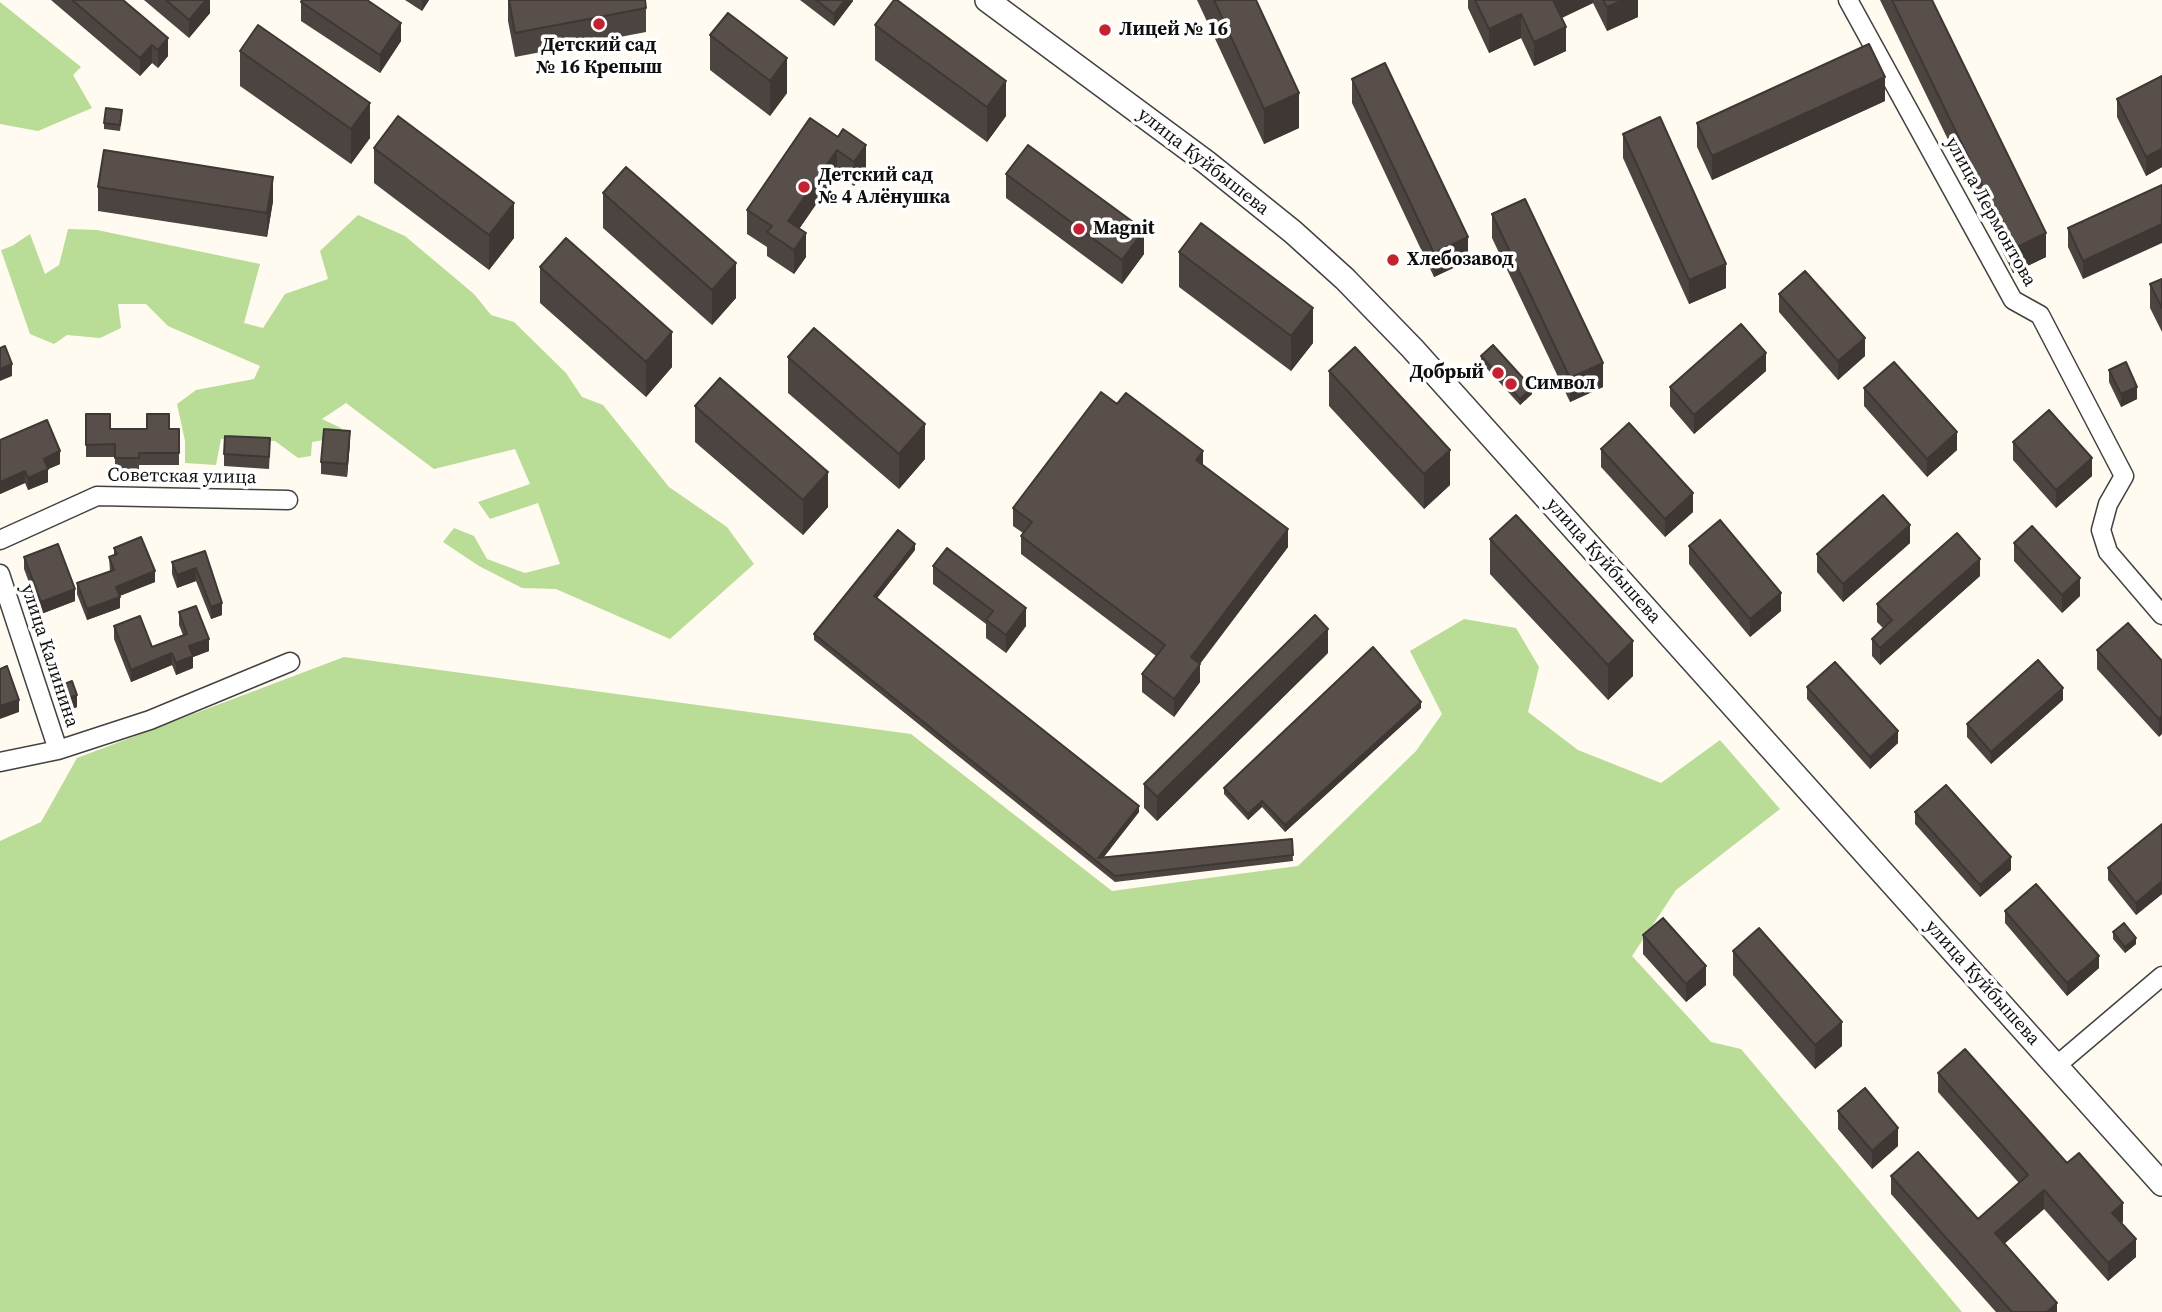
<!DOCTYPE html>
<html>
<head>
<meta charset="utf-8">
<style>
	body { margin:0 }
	canvas { display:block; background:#fffbf0 }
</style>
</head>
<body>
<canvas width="2162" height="1312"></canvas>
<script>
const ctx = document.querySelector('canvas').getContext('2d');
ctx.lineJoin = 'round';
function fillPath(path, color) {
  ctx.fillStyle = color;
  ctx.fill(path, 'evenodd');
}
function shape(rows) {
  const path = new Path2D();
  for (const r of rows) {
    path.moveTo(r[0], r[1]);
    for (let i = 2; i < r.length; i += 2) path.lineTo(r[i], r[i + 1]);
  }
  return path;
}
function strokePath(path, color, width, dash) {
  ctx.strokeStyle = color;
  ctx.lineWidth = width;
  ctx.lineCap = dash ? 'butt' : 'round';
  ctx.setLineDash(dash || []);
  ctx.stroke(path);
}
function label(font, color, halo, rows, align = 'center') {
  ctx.font = font + ' "Source Serif 4",serif';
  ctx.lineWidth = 7;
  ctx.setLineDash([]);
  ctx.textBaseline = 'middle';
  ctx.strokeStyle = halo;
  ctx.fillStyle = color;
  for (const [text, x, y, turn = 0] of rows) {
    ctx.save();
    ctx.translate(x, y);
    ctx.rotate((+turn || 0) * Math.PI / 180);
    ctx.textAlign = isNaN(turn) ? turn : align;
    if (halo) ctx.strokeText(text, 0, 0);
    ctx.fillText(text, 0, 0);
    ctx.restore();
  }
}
const forest = shape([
	[0,2,81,67,73,75,92,108,38,131,0,124],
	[358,215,405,236,474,294,491,315,514,322,566,373,582,397,603,405,669,487,727,527,754,564,670,639,556,589,522,588,479,566,443,542,454,528,474,536,487,559,525,573,560,564,538,503,490,519,478,502,530,484,515,449,434,469,346,403,322,419,341,428,343,437,312,442,311,456,298,458,275,441,221,439,216,465,185,463,185,441,177,404,196,390,254,379,260,366,168,326,146,304,118,304,121,328,100,338,67,335,54,344,30,334,1,250,12,246,30,234,45,274,59,265,68,229,97,230,260,264,244,323,263,328,285,294,328,279,320,251],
	[1464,619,1516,628,1539,667,1528,712,1578,750,1661,783,1720,740,1780,809,1676,890,1632,956,1711,1042,1741,1049,1962,1312,0,1312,0,841,41,822,77,758,344,657,911,734,1112,891,1298,866,1416,751,1442,714,1410,651]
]);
const minor = shape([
	[1848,0,2013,300,2040,315,2124,476,2108,504,2101,530,2108,552,2162,615],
	[0,540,97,496,288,500],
	[0,574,58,750],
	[0,762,58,750,150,720,290,662],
	[2056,1066,2162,976]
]);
const tertiary = shape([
	[987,0,1206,162,1293,232,1345,279,1412,348,2162,1184]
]);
const wall = shape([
	[51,0,123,0,168,56,158,68,152,63,140,76],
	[144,0,210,0,210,13,189,38],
	[405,0,429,0,422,11],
	[508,0,645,0,646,8,646,32,515,57,508,21],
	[800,0,853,0,853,1,834,26],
	[1197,0,1256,0,1299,128,1264,144],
	[1468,0,1638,0,1638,17,1607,31,1593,3,1562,18,1566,51,1534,66,1521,38,1489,53,1468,8],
	[1880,0,1932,0,2046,257,2013,273],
	[301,2,401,41,380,73,301,21],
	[875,25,1006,116,987,142,875,60],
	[710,35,787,93,770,116,710,70],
	[240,51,370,138,351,164,240,86],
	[2162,76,2162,167,2146,176,2117,117,2117,99],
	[1352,79,1468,261,1434,277,1352,103],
	[1885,101,1712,180,1697,147,1697,123],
	[122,116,120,131,104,129,104,123],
	[1623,134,1726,288,1689,304,1623,158],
	[838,137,866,169,854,186,837,174,799,229,806,257,794,274,767,256,767,247,747,234,747,210],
	[374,148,514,238,489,270,374,183],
	[1006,174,1144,254,1122,284,1006,198],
	[2162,185,2083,279,2068,247,2068,228],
	[98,187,273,201,267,237,98,211],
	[603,193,736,298,712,325,603,228],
	[1492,214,1603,387,1570,402,1492,238],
	[1179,252,1313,343,1291,371,1179,287],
	[540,267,672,367,646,397,540,303],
	[2162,279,2162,332,2150,308,2150,284],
	[1779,294,1865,356,1838,380,1779,312],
	[1481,356,1532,394,1520,405,1481,362],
	[788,357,925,459,899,489,788,393],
	[2109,370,2137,399,2121,407,2109,382],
	[1329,371,1450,485,1424,509,1329,406],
	[1766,371,1694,434,1670,406,1670,387],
	[1864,388,1957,450,1927,477,1864,406],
	[695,406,828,507,803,535,695,442],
	[86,414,110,429,179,429,179,465,139,465,139,470,115,470,115,457,86,457],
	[0,440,60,464,48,469,48,482,28,490,25,483,0,494],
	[2013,442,2092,476,2056,508,2013,460],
	[350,443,347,477,321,474,321,462],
	[1601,449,1693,512,1665,537,1601,467],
	[270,450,269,469,224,466,224,454],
	[1203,465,1288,547,1200,664,1200,682,1174,717,1142,692,1142,674,1156,656,1021,554,1021,536,1023,533,1013,526,1013,508],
	[1490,539,1633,676,1608,700,1490,574],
	[1910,543,1843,602,1817,572,1817,554],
	[2014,543,2080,596,2062,613,2014,561],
	[1689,546,1781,611,1750,637,1689,564],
	[114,548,155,582,120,596,120,608,87,620,77,594,77,583,110,571,109,557,114,556],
	[915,550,877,598,1139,812,1104,857,1292,839,1293,861,1115,882,814,640,814,634],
	[205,551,222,615,211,619,196,581,177,588,172,574,172,562],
	[24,557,75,601,41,614,24,569],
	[933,566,1026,626,1006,653,986,638,986,624,933,584],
	[1980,576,1880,665,1872,656,1872,639,1883,628,1877,622,1877,604],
	[179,612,209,651,193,657,193,668,176,675,172,665,131,682,114,639,114,626,152,647,183,635,179,625],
	[2097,650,2162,661,2159,737,2097,669],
	[1328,653,1157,821,1144,808,1144,784],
	[57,687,77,707,62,713,57,699],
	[1807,687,1898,743,1870,769,1807,699],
	[2063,700,1991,764,1967,737,1967,724],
	[1421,708,1285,832,1262,807,1248,820,1224,794,1224,788],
	[1915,812,2011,870,1980,897,1915,824],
	[2162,824,2162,894,2136,915,2108,880,2108,868],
	[2005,911,2099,968,2067,996,2005,923],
	[2113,932,2136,944,2125,953,2113,939],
	[1643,935,1706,985,1686,1002,1643,954],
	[1733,951,1842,1046,1815,1069,1733,975],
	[1938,1073,2067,1163,2123,1222,2121,1223,2136,1257,2108,1281,2044,1209,2004,1244,2057,1312,1996,1312,1891,1194,1891,1176,1978,1219,2019,1183,1938,1092],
	[1838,1111,1898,1146,1872,1169,1838,1129]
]);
const shadedWall = shape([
	[206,0,210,0,210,13,189,38,189,20],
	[422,0,429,0,422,11],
	[845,0,853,1,834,26,834,14],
	[1552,0,1593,0,1593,3,1552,22],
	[1623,0,1638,0,1638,17,1607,31,1607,7],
	[1521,14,1521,38,1489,53,1489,29],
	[401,23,401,41,380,73,380,55],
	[1566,27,1566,51,1534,66,1534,42],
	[168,38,168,56,158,68,158,50],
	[152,45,152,63,140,76,140,58],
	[787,58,787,93,770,116,770,81],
	[1885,77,1885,101,1712,180,1712,156],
	[1006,81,1006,116,987,142,987,107],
	[1299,93,1299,128,1264,144,1264,109],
	[370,103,370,138,351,164,351,129],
	[866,145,866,169,854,186,854,162],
	[2162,149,2162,167,2146,176,2146,157],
	[837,150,837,174,788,245,788,221],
	[273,177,273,201,267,237,267,213],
	[514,203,514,238,489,270,489,235],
	[2162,224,2162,243,2083,279,2083,261],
	[1144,230,1144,254,1122,284,1122,260],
	[806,233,806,257,794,274,794,250],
	[2046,233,2046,257,2013,273,2013,249],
	[1468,237,1468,261,1434,277,1434,253],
	[736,263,736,298,712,325,712,290],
	[1726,264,1726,288,1689,304,1689,280],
	[1313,308,1313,343,1291,371,1291,336],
	[672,332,672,367,646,397,646,362],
	[1865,338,1865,356,1838,380,1838,361],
	[1766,353,1766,371,1694,434,1694,415],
	[1603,363,1603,387,1570,402,1570,378],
	[12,364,12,376,0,381,0,369],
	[2137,387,2137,399,2121,407,2121,394],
	[1532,388,1532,394,1520,405,1520,399],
	[925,424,925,459,899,489,899,454],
	[350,431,350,443,347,477,347,464],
	[1957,432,1957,450,1927,477,1927,459],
	[1450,450,1450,485,1424,509,1424,474],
	[60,451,60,464,44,471,44,459],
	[1203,451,1203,469,1196,460],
	[2092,458,2092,476,2056,508,2056,490],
	[48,469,48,482,28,490,28,478],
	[25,471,25,483,0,494,0,482],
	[828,472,828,507,803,535,803,500],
	[1693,493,1693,512,1665,537,1665,519],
	[1910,525,1910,543,1843,602,1843,584],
	[1288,529,1288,547,1191,675,1191,657],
	[915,544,915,550,874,602,874,596],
	[1980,559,1980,576,1880,665,1880,648],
	[196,568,196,581,177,588,177,575],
	[155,571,155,582,116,597,116,587],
	[2080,578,2080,596,2062,613,2062,595],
	[75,589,75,601,41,614,41,602],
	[1781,593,1781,611,1750,637,1750,619],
	[120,597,120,608,87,620,87,609],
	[222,603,222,615,211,619,211,607],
	[1026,608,1026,626,1006,653,1006,635],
	[1328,629,1328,653,1157,821,1157,797],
	[209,639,209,651,193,657,193,668,176,675,176,663,189,646],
	[1633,641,1633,676,1608,700,1608,665],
	[172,653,172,665,131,682,131,670],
	[1200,664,1200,682,1174,717,1174,699],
	[2063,688,2063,700,1991,764,1991,752],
	[77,695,77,707,62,713,62,700],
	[19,700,19,712,0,719,0,706],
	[1421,702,1421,708,1285,832,1285,825],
	[2162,716,2162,734,2159,737,2159,719],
	[1898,731,1898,743,1870,769,1870,757],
	[1262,801,1262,807,1248,820,1248,814],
	[1139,806,1139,812,1098,864,1098,858],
	[2011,857,2011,870,1980,897,1980,885],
	[2162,881,2162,894,2136,915,2136,903],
	[2136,938,2136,944,2125,953,2125,947],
	[2099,956,2099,968,2067,996,2067,983],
	[1706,966,1706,985,1686,1002,1686,984],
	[1842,1022,1842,1046,1815,1069,1815,1045],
	[1898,1128,1898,1146,1872,1169,1872,1151],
	[2044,1190,2044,1209,1995,1252,1995,1233],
	[2123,1203,2123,1222,2112,1231,2112,1213],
	[2136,1239,2136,1257,2108,1281,2108,1263],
	[2057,1303,2057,1312,2047,1312]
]);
const building = shape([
	[72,0,123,0,168,38,158,50,152,45,140,58,72,0],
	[166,0,206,0,189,20,166,0],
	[302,0,367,0,401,23,380,55,301,2,302,0],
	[509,0,645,0,646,8,515,33,509,0],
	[816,0,845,0,834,14,816,0],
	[894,0,897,0,1006,81,987,107,875,25,894,0],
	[1214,0,1256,0,1299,93,1264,109,1214,0],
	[1475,0,1553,0,1566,27,1534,42,1521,14,1489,29,1475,0],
	[1603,0,1623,0,1607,7,1603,0],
	[1892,0,1932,0,2046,233,2013,249,1892,0],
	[728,13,787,58,770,81,710,35,728,13],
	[258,25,370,103,351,129,240,51,258,25],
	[1869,44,1885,77,1712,156,1697,123,1869,44],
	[1385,63,1468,237,1434,253,1352,79,1385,63],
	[2162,76,2162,149,2146,157,2117,99,2162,76],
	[106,108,122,110,120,125,104,123,106,108],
	[398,116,514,203,489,235,374,148,398,116],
	[1660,117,1726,264,1689,280,1623,134,1660,117],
	[810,118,838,137,843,129,866,145,854,162,837,150,788,221,806,233,794,250,767,232,772,226,747,210,810,118],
	[1028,145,1144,230,1122,260,1006,174,1028,145],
	[104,150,273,177,267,213,98,187,104,150],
	[626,167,736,263,712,290,603,193,626,167],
	[2162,185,2162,224,2083,261,2068,228,2162,185],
	[1525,199,1603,363,1570,378,1492,214,1525,199],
	[1201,223,1313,308,1291,336,1179,252,1201,223],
	[566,238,672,332,646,362,540,267,566,238],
	[1805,271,1865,338,1838,361,1779,294,1805,271],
	[2162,279,2162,308,2150,284,2162,279],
	[1741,324,1766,353,1694,415,1670,387,1741,324],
	[814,328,925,424,899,454,788,357,814,328],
	[1493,345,1532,388,1520,399,1481,356,1493,345],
	[5,346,12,364,0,369,0,348,5,346],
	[1355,347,1450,450,1424,474,1329,371,1355,347],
	[1894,362,1957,432,1927,459,1864,388,1894,362],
	[2126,362,2137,387,2121,394,2109,370,2126,362],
	[720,378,828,472,803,500,695,406,720,378],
	[1101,392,1117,404,1126,393,1203,451,1196,460,1288,529,1191,657,1200,664,1174,699,1142,674,1165,645,1021,536,1032,522,1013,508,1101,392],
	[2049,410,2092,458,2056,490,2013,442,2049,410],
	[86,414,110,414,110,429,147,429,147,414,169,414,169,429,179,429,179,453,139,453,139,458,115,458,115,444,86,445,86,414],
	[47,420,60,451,44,459,48,469,28,478,25,471,0,482,0,440,47,420],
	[1629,423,1693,493,1665,519,1601,449,1629,423],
	[324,429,350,431,347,464,321,462,324,429],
	[225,436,270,438,269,457,224,454,225,436],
	[1883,495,1910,525,1843,584,1817,554,1883,495],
	[1516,515,1633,641,1608,665,1490,539,1516,515],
	[1720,520,1781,593,1750,619,1689,546,1720,520],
	[2032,526,2080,578,2062,595,2014,543,2032,526],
	[898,530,915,544,874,596,1139,806,1098,858,1292,839,1293,855,1115,876,814,634,898,530],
	[1957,533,1980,559,1880,648,1872,639,1892,620,1877,604,1957,533],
	[141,537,155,571,116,587,120,597,87,609,77,583,114,570,109,557,117,554,114,548,141,537],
	[58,544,75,589,41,602,24,557,58,544],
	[947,548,1026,608,1006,635,986,620,993,611,933,566,947,548],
	[205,551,222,603,211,607,196,568,177,575,172,562,205,551],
	[196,606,209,639,189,646,193,656,176,663,172,653,131,670,114,626,140,616,152,647,187,634,179,612,196,606],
	[1315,615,1328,629,1157,797,1144,784,1315,615],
	[2128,623,2162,661,2162,716,2159,719,2097,650,2128,623],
	[1373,647,1421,702,1285,825,1262,801,1248,814,1224,788,1373,647],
	[2038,660,2063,688,1991,752,1967,724,2038,660],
	[1835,662,1898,731,1870,757,1807,687,1835,662],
	[7,666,19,700,0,706,0,669,7,666],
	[72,681,77,695,62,700,57,687,72,681],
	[1946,785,2011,857,1980,885,1915,812,1946,785],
	[2162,824,2162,881,2136,903,2108,868,2162,824],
	[2036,884,2099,956,2067,983,2005,911,2036,884],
	[1663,918,1706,966,1686,984,1643,935,1663,918],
	[2124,923,2136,938,2125,947,2113,932,2124,923],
	[1759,928,1842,1022,1815,1045,1733,951,1759,928],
	[1965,1049,2067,1163,2079,1153,2123,1203,2112,1213,2136,1239,2108,1263,2044,1190,1995,1233,2057,1303,2047,1312,2012,1312,1891,1176,1918,1152,1978,1219,2028,1175,1938,1073,1965,1049],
	[1865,1088,1898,1128,1872,1151,1838,1111,1865,1088]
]);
const markers = [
	[599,24,7,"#c42131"],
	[1105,30,7,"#c42131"],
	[804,187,7,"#c42131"],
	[1079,229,7,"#c42131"],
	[1393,260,7,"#c42131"],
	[1498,373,7,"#c42131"],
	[1511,384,7,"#c42131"]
];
const poiNames = [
	["Лицей № 16",1119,30],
	["Детский сад",599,46,"center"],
	["№ 16 Крепыш",599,68,"center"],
	["Детский сад",818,176],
	["№ 4 Алёнушка",818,198],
	["Magnit",1093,229],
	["Хлебозавод",1407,260],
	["Добрый",1484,373,"right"],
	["Символ",1525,384]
];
const streetNames = [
	["улица Куйбышева",1203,162,38],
	["улица Лермонтова",1990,212,61],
	["Советская улица",182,477,1],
	["улица Куйбышева",1603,561,48],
	["улица Калинина",49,656,72],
	["улица Куйбышева",1982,983,48]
];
fillPath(forest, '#b9dc97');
strokePath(minor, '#424242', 21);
strokePath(tertiary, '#424242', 26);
strokePath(minor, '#fff', 18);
strokePath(tertiary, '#fff', 23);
fillPath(wall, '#4c4440');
fillPath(shadedWall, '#3e3734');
fillPath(building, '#584f4a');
strokePath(building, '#3e3734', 2);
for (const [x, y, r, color] of markers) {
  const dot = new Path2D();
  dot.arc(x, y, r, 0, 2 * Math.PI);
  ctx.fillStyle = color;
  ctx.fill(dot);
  strokePath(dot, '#fff', 2.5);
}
label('bold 19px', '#0f0f0f', '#fff', poiNames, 'left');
label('19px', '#0f0f0f', '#fff', streetNames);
</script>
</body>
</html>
